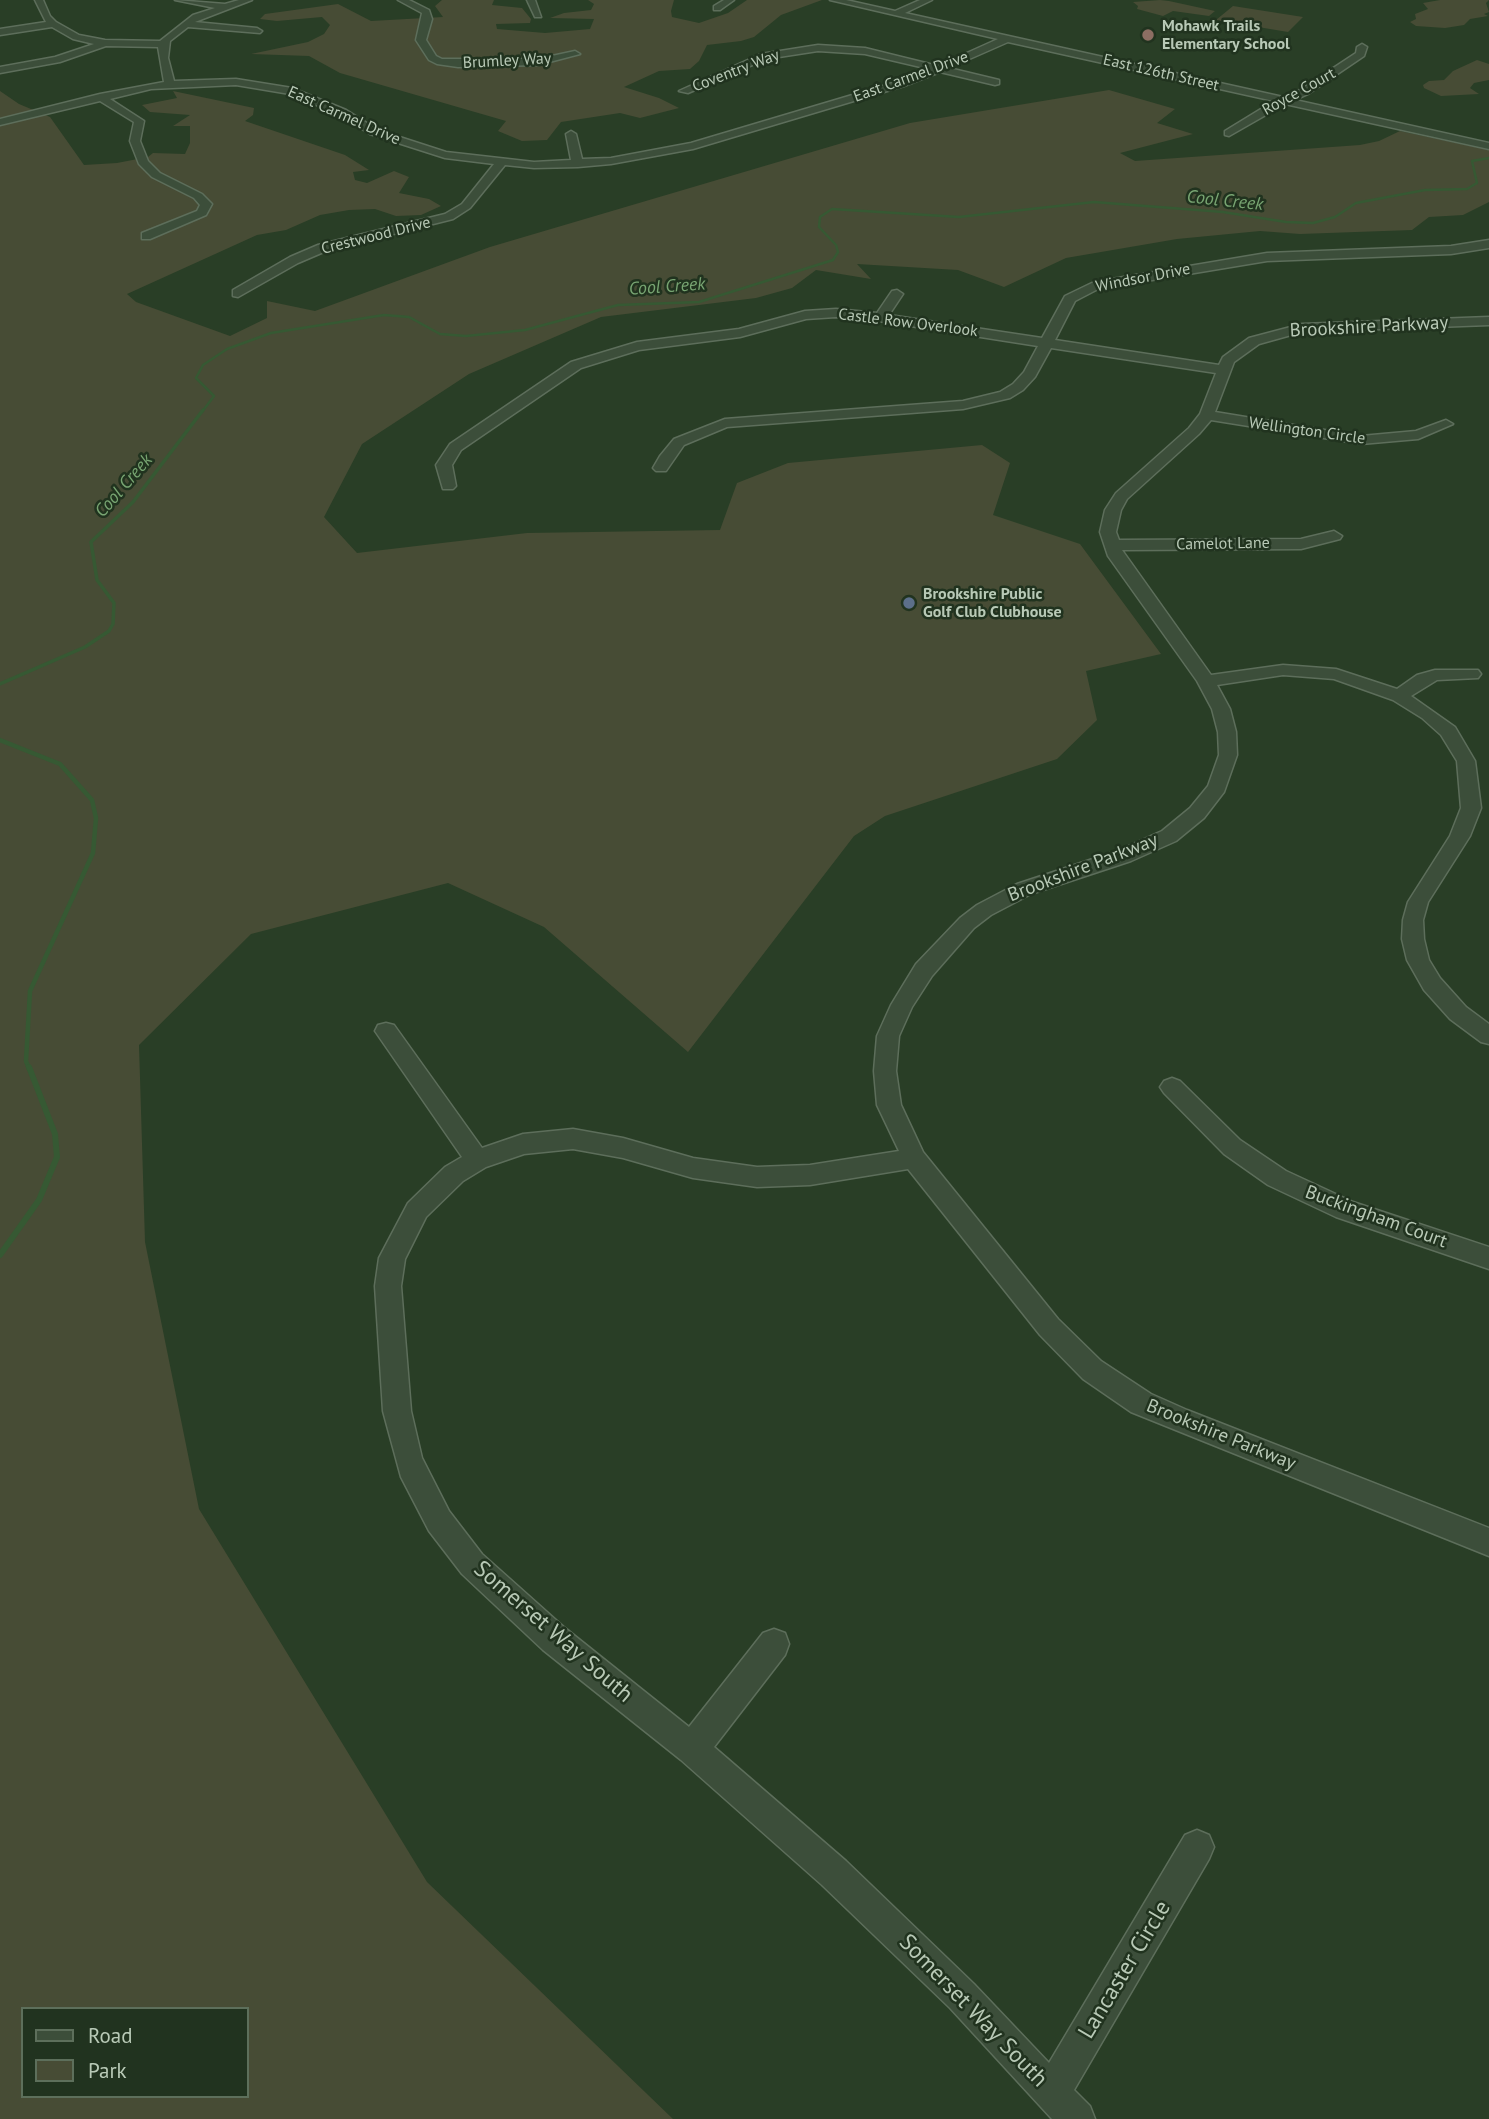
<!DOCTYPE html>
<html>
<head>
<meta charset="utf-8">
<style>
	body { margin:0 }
	#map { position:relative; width:1489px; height:2119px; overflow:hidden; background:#293e26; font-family:"PT Sans",sans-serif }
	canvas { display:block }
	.legend { position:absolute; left:21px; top:2007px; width:228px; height:91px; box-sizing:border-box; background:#21331f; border:2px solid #5d6f5b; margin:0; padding:9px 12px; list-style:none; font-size:21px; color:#b8c9b6 }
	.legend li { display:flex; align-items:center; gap:14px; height:35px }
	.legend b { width:35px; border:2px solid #5d6f5b }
</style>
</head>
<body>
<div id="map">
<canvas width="1489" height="2119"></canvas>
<ul class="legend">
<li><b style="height:9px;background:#3c4e3a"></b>Road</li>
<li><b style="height:19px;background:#474c35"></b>Park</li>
</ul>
</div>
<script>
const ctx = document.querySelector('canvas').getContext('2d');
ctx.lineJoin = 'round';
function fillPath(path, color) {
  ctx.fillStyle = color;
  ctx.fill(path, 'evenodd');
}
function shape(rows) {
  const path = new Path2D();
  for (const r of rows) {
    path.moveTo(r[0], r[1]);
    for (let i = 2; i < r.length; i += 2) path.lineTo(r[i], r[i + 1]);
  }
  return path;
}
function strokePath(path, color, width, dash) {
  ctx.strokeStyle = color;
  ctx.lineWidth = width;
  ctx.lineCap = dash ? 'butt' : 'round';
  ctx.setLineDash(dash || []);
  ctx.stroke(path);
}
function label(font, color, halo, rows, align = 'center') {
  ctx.font = font + ' "PT Sans",sans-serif';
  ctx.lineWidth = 5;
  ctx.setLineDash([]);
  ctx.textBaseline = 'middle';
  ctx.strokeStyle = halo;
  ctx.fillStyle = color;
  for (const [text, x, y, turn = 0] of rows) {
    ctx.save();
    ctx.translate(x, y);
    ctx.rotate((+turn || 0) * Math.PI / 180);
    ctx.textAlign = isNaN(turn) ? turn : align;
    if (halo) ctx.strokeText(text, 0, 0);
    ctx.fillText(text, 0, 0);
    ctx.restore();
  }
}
const green = shape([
	[442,0,494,0,492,5,522,8,531,19,530,23,496,24,497,29,545,33,590,29,594,19,550,18,564,13,591,10,594,4,588,0,674,0,671,11,672,17,699,23,728,13,747,0,822,0,781,15,754,37,741,41,707,45,699,61,690,69,659,71,624,87,659,98,679,108,640,118,620,113,561,122,547,140,522,141,498,131,506,121,340,73,309,56,251,54,308,42,324,34,330,25,322,17,277,21,260,19,265,14,338,4,371,21,443,17,435,6],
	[1160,0,1169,1,1215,11,1209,16,1173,11,1163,16,1137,9,1138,6,1133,2],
	[1440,0,1489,0,1486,3,1489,12,1484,14,1488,16,1470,19,1464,25,1445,28,1416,26,1410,22,1416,19,1415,14,1428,9,1423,3],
	[1233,6,1303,17,1288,32,1216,20],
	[1477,60,1489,64,1489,80,1474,83,1470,88,1479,94,1441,96,1424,88,1423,85,1429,81,1444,80,1453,71],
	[1109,90,1175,109,1157,123,1193,134,1120,153,1135,161,1360,145,1379,141,1400,131,1489,150,1489,202,1463,215,1429,217,1412,230,1300,234,1260,231,1177,239,1066,258,1004,287,958,270,857,264,871,279,816,270,792,288,756,298,601,317,469,374,362,444,324,517,357,553,527,533,720,530,737,483,788,463,982,445,1010,463,993,515,1080,544,1161,654,1086,671,1097,720,1057,759,885,816,854,836,688,1052,544,927,448,883,251,934,139,1045,145,1242,199,1509,427,1882,673,2119,0,2119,0,91,19,104,50,117,84,165,117,163,148,157,153,153,185,154,190,143,190,126,173,126,190,115,150,112,142,105,177,98,173,91,254,108,253,115,245,121,345,155,369,170,353,172,355,180,367,183,394,171,409,177,399,193,429,199,441,206,421,215,396,216,375,209,349,210,320,215,286,230,257,235,127,294,136,302,230,336,267,318,267,301,315,311,490,247,910,123],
	[23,2009,247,2009,247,2096,23,2096]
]);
const streamFar3 = shape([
	[202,412,214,396,196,378,203,365,227,349,271,333,384,315,409,317,440,334,466,336,525,330,618,305,699,302,833,260,838,252,836,245,819,227,820,217,832,209,959,217,1094,202,1223,212,1286,222,1313,223,1335,217,1356,203,1425,190,1467,189,1477,183,1472,161,1489,158]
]);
const streamFar2 = shape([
	[0,684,85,647,109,631,113,624,114,603,97,580,91,542,133,502,203,410]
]);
const streamFar1 = shape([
	[0,740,60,764,92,800,96,818,93,853,30,991,26,1061,29,1069]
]);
const stream = shape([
	[0,1255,39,1200,57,1157,55,1134,29,1067]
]);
const minor = shape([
	[35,0,43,0,50,16,56,22,79,35,105,40,160,41,193,15,215,8,175,0,225,4,239,0,252,0,195,22,257,28,262,31,260,33,188,27,170,41,168,58,174,81,236,79,292,88,346,110,378,130,446,152,534,162,571,160,566,134,571,131,576,134,582,159,611,158,691,143,896,82,929,69,865,54,818,51,766,59,688,93,679,91,761,54,818,45,865,48,938,66,998,39,830,0,846,0,895,11,920,0,932,0,905,13,1283,97,1300,90,1356,53,1357,47,1362,44,1367,47,1364,56,1308,94,1295,100,1489,143,1489,149,1285,104,1229,136,1225,135,1225,131,1274,101,1008,42,949,68,999,80,999,84,995,85,940,72,904,86,693,149,611,164,578,167,534,168,505,165,470,208,453,219,326,251,298,263,238,297,233,296,233,290,290,257,318,245,445,214,462,204,494,164,445,158,370,134,338,114,290,94,236,85,151,89,110,99,144,121,140,141,148,161,160,173,202,194,212,204,206,215,150,239,142,239,142,233,197,211,200,205,194,198,152,177,139,164,130,141,134,122,100,101,0,125,0,119,100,94,164,82,158,47,106,46,60,62,0,73,0,67,55,57,94,44,73,39,52,27,0,35,0,29,46,22,35,0],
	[398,0,409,0,429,10,432,19,426,40,436,56,442,59,538,59,575,51,580,54,538,65,458,67,437,64,429,60,416,40,422,13,398,0],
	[527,0,535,0,541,17,535,17,527,0],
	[724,0,734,0,720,10,714,10,714,6,724,0],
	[1489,240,1489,248,1451,254,1267,261,1098,289,1075,301,1055,340,1219,365,1223,357,1249,338,1302,324,1489,317,1489,325,1302,332,1259,344,1234,362,1215,412,1361,436,1416,431,1446,420,1453,424,1418,439,1361,444,1211,420,1199,434,1127,499,1121,510,1116,532,1119,540,1301,539,1334,531,1342,536,1340,539,1301,549,1122,550,1211,675,1283,665,1336,669,1397,689,1417,675,1435,670,1478,670,1481,674,1478,678,1437,680,1411,696,1455,727,1475,761,1481,808,1470,836,1428,902,1423,920,1424,939,1429,960,1440,978,1466,1007,1489,1024,1489,1044,1481,1042,1450,1019,1424,990,1407,960,1402,939,1403,920,1408,902,1450,836,1461,808,1457,761,1441,735,1422,718,1393,700,1334,679,1283,675,1217,685,1230,709,1236,732,1237,755,1224,792,1204,818,1176,841,1131,861,1031,894,991,915,974,928,932,976,912,1007,899,1036,896,1071,901,1105,923,1152,1058,1319,1101,1361,1151,1394,1187,1410,1489,1528,1489,1556,1131,1412,1083,1379,1040,1335,908,1169,810,1185,757,1187,693,1178,623,1158,573,1149,524,1154,486,1167,463,1181,426,1217,405,1259,401,1286,411,1411,422,1458,449,1511,482,1554,565,1628,689,1727,763,1633,774,1629,785,1633,789,1644,785,1655,714,1747,846,1861,974,1984,1049,2063,1185,1835,1197,1830,1209,1835,1214,1847,1209,1859,1074,2090,1090,2106,1095,2119,1052,2119,950,2008,822,1885,681,1760,543,1650,462,1574,429,1531,401,1477,383,1411,375,1286,379,1258,408,1203,445,1167,462,1157,375,1031,378,1025,386,1023,394,1025,482,1148,523,1134,573,1129,623,1138,693,1158,757,1167,810,1165,899,1151,877,1105,874,1071,877,1036,891,1005,916,964,960,918,977,905,1017,884,1117,851,1162,831,1190,808,1208,786,1219,755,1218,732,1212,709,1197,681,1108,556,1100,532,1105,510,1116,493,1189,428,1200,414,1216,373,1051,348,1035,377,1023,390,1010,398,963,409,727,427,684,445,666,471,656,471,653,468,660,456,674,439,725,419,963,401,1000,392,1013,384,1024,372,1038,346,872,320,836,317,806,319,740,337,639,350,581,368,461,450,452,465,456,486,453,489,443,489,436,465,450,444,571,362,637,342,739,329,805,311,836,309,877,313,892,291,897,290,903,294,889,315,1042,338,1065,296,1094,282,1267,253,1451,246,1489,240],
	[1172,1078,1180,1081,1240,1140,1286,1171,1353,1202,1489,1247,1489,1269,1336,1217,1268,1185,1224,1154,1164,1093,1160,1087,1164,1081,1172,1078]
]);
const markers = [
	[1148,35,7,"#8d6e63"],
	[909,603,7,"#5c6f8a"]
];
const farPoinames = [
	["Mohawk Trails",1162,26],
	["Elementary School",1162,44],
	["Brookshire Public",923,594],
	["Golf Club Clubhouse",923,612]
];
const farStreetnames = [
	["Brumley Way",507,61,-3],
	["Coventry Way",736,71,-21],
	["East 126th Street",1161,73,13],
	["East Carmel Drive",911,77,-20],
	["Royce Court",1299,92,-29],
	["East Carmel Drive",344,116,24],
	["Crestwood Drive",376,236,-14],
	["Windsor Drive",1143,278,-11],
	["Castle Row Overlook",908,323,7],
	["Wellington Circle",1307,431,8],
	["Camelot Lane",1223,544,-1]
];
const farWaternames = [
	["Cool Creek",1225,201,6],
	["Cool Creek",667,287,-4],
	["Cool Creek",124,486,-49]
];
const streetNames = [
	["Brookshire Parkway",1369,327,-3],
	["Brookshire Parkway",1083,868,-21],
	["Buckingham Court",1376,1217,20],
	["Brookshire Parkway",1221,1435,22]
];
const nearStreetnames = [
	["Somerset Way South",553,1632,41],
	["Lancaster Circle",1125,1970,-59],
	["Somerset Way South",973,2011,46]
];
fillPath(green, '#474c35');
strokePath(streamFar3, '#365933', 2.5);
strokePath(streamFar2, '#365933', 3.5);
strokePath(streamFar1, '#365933', 4.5);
strokePath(stream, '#365933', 6);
strokePath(minor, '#5d6e5b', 3);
fillPath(minor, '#3c4e3a');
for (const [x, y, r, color] of markers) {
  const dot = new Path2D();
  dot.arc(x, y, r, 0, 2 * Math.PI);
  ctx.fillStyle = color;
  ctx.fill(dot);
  strokePath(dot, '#21331f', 2.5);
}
label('bold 16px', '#b8c9b6', '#21331f', farPoinames, 'left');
label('16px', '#b8c9b6', '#21331f', farStreetnames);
label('italic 18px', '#78a572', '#21331f', farWaternames);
label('19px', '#b8c9b6', '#21331f', streetNames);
label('23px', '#b8c9b6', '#21331f', nearStreetnames);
</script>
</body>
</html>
